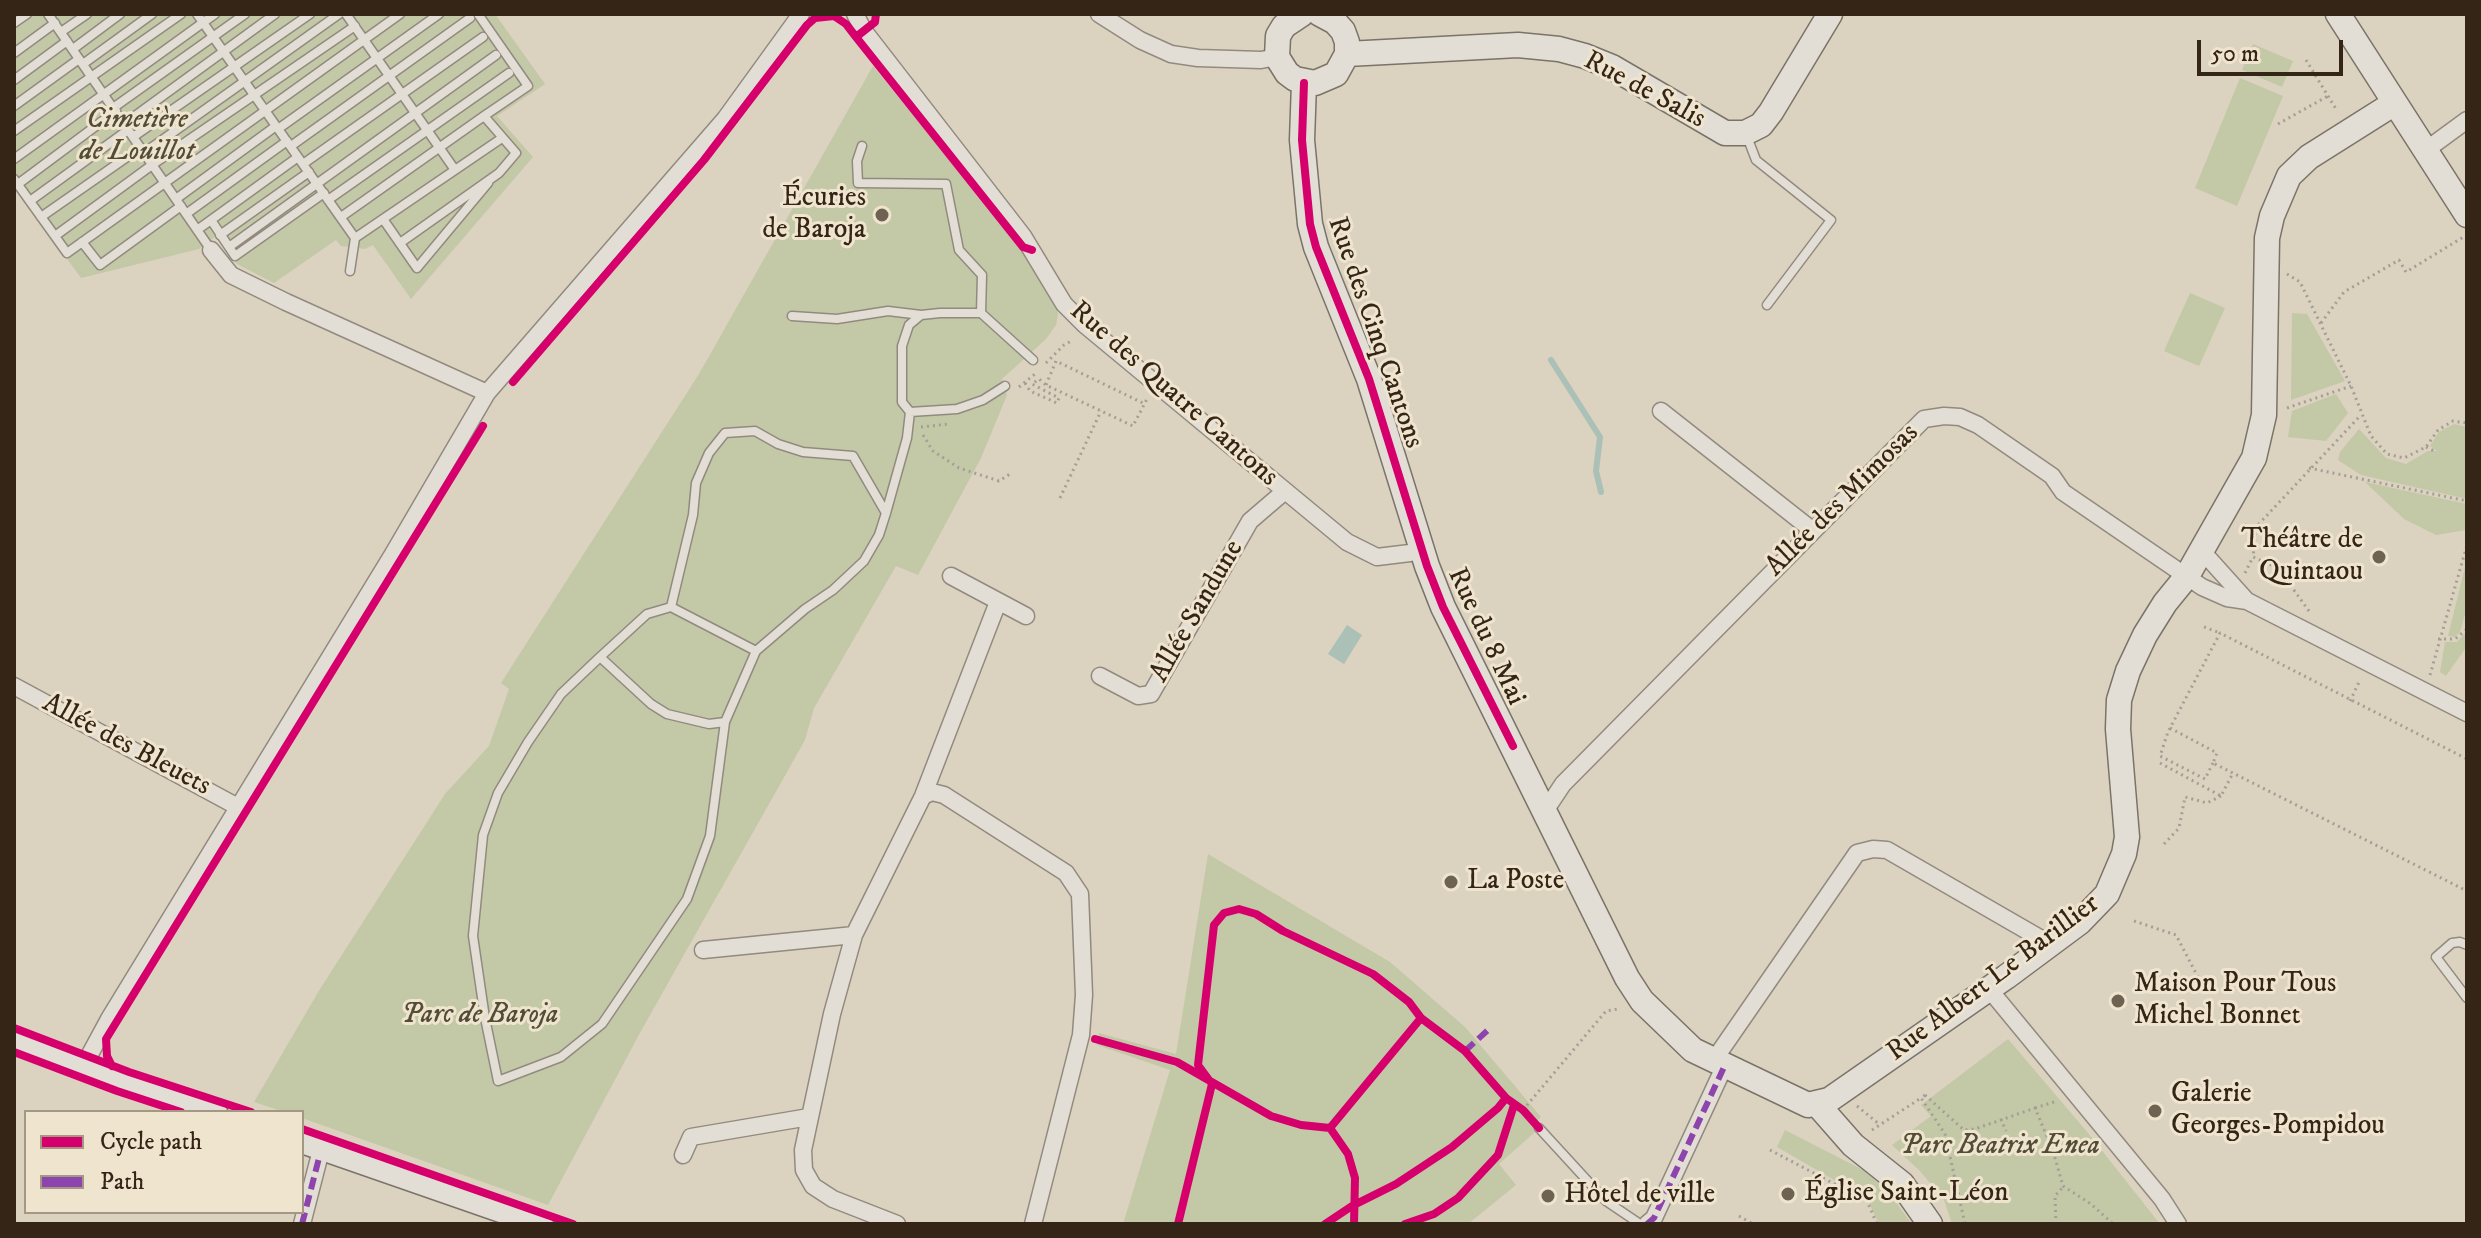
<!DOCTYPE html>
<html>
<head>
<meta charset="utf-8">
<style>
	body { margin:0 }
	#map { position:relative; width:2481px; height:1238px; overflow:hidden; background:#dbd2c0; font-family:"IM FELL DW Pica",serif }
	canvas { display:block }
	.frame { position:absolute; inset:0; border:16px solid #342517; pointer-events:none }
	.legend { position:absolute; left:24px; top:1110px; width:280px; height:104px; box-sizing:border-box; background:#efe4ce; border:2px solid #a49885; margin:0; padding:10px 14px; list-style:none; font-size:24px; color:#342517 }
	.legend li { display:flex; align-items:center; gap:16px; height:40px }
	.legend b { width:40px; border:2px solid #a49885 }
	.scale { position:absolute; left:2197px; top:40px; width:146px; height:36px; box-sizing:border-box; border:4px solid #342517; border-top:0; padding-left:10px; font-size:24px; line-height:28px; white-space:nowrap; color:#342517; -webkit-text-stroke:6px #efe4ce; paint-order:stroke }
</style>
</head>
<body>
<div id="map">
<canvas width="2481" height="1238"></canvas>
<div class="frame"></div>
<ul class="legend">
<li><b style="height:10px;background:#d6006c"></b>Cycle path</li>
<li><b style="height:10px;background:#8e44ad"></b>Path</li>
</ul>
<div class="scale">50 m</div>
</div>
<script>
const ctx = document.querySelector('canvas').getContext('2d');
ctx.lineJoin = 'round';
function fillPath(path, color) {
  ctx.fillStyle = color;
  ctx.fill(path, 'evenodd');
}
function shape(rows) {
  const path = new Path2D();
  for (const r of rows) {
    path.moveTo(r[0], r[1]);
    for (let i = 2; i < r.length; i += 2) path.lineTo(r[i], r[i + 1]);
  }
  return path;
}
function strokePath(path, color, width, dash) {
  ctx.strokeStyle = color;
  ctx.lineWidth = width;
  ctx.lineCap = dash ? 'butt' : 'round';
  ctx.setLineDash(dash || []);
  ctx.stroke(path);
}
function label(font, color, halo, rows, align = 'center') {
  ctx.font = font + ' "IM FELL DW Pica",serif';
  ctx.lineWidth = 6;
  ctx.setLineDash([]);
  ctx.textBaseline = 'middle';
  ctx.strokeStyle = halo;
  ctx.fillStyle = color;
  for (const [text, x, y, turn = 0] of rows) {
    ctx.save();
    ctx.translate(x, y);
    ctx.rotate((+turn || 0) * Math.PI / 180);
    ctx.textAlign = isNaN(turn) ? turn : align;
    if (halo) ctx.strokeText(text, 0, 0);
    ctx.fillText(text, 0, 0);
    ctx.restore();
  }
}
const green = shape([
	[14,14,495,14,545,84,497,116,533,157,411,299,373,245,365,249,341,246,336,240,274,283,237,264,216,236,199,249,81,278,14,186],
	[2253,44,2293,61,2282,87,2242,70],
	[873,66,1042,274,1056,303,1058,314,1056,325,1046,339,1002,379,1007,395,981,458,918,575,896,566,814,708,805,740,641,1031,548,1205,302,1118,302,1112,284,1112,254,1102,320,989,445,794,489,746,509,689,501,683,699,374],
	[2240,78,2283,96,2237,206,2195,188],
	[2190,293,2225,308,2199,366,2164,351],
	[2292,313,2307,314,2345,381,2291,400],
	[2336,394,2348,413,2326,441,2288,437,2292,411],
	[2454,424,2467,427,2467,499,2361,475,2338,460,2340,452,2359,429,2386,458,2406,464,2428,451,2437,451,2430,446,2439,432],
	[2365,482,2467,504,2466,530,2436,535,2404,519],
	[2465,567,2467,568,2467,607,2460,632,2455,637,2448,636],
	[2464,634,2467,636,2467,646,2446,676,2440,672,2445,642,2457,642],
	[1208,854,1390,962,1465,1027,1541,1117,1535,1123,1535,1132,1499,1164,1516,1185,1468,1224,1123,1224,1170,1070,1097,1045,1099,1033,1176,1054],
	[2008,1039,2088,1133,2160,1224,1952,1224,1944,1200,1920,1171,1892,1145,1931,1116,1921,1105],
	[1785,1130,1865,1171,1888,1192,1912,1224,1879,1224,1867,1199,1777,1147]
]);
const water = shape([
	[1347,625,1362,635,1344,664,1328,654]
]);
const stream = shape([
	[1551,360,1600,437,1596,471,1601,492]
]);
const path = shape([
	[2306,60,2336,109],
	[2278,124,2328,96],
	[2287,274,2300,282,2351,386,2371,436,2387,454,2404,458,2426,447,2438,430,2453,421,2467,423],
	[2321,323,2344,292,2399,260,2406,272,2465,236],
	[1046,363,1064,345,1073,340],
	[1025,383,1030,391,1057,403,1059,398,1032,384,1039,379,1046,385,1133,426,1147,399],
	[1046,385,1056,361,1145,404],
	[1019,387,1035,374],
	[2287,408,2351,386],
	[921,427,949,424],
	[923,435,933,451,959,468,999,481,1010,474],
	[2426,447,2436,452],
	[2309,468,2467,501],
	[1060,498,1101,411],
	[2245,525,2256,527],
	[2245,573,2252,559],
	[2309,611,2278,568,2253,557,2256,527,2360,416],
	[2204,627,2220,633],
	[2438,639,2455,639,2467,629],
	[2430,675,2467,545],
	[2350,701,2360,680],
	[2170,728,2217,753,2213,763,2467,891],
	[2160,763,2221,796,2233,773],
	[2213,763,2205,779,2160,756,2168,732,2220,633,2467,759],
	[2164,844,2179,828,2185,797,2207,803,2221,796],
	[2134,921,2176,935,2199,979],
	[1925,1095,1964,1130,1975,1129,2035,1108,2053,1151,2063,1186,2091,1204,2113,1224],
	[1925,1095,1921,1098,1945,1134,1965,1224],
	[1857,1106,1879,1124],
	[2035,1108,2057,1101],
	[1523,1110,1606,1011,1618,1009],
	[2001,1119,2006,1131],
	[1872,1130,1921,1098],
	[1770,1150,1867,1201,1877,1224],
	[1739,1216,1753,1224],
	[2056,1224,2055,1196,2063,1187]
]);
const lane = shape([
	[48,14,211,250],
	[197,14,355,238,502,138],
	[346,14,455,170],
	[14,23,27,14],
	[61,32,87,14],
	[73,49,120,14],
	[14,53,55,23],
	[83,64,152,14],
	[14,80,67,41],
	[14,106,79,59],
	[113,108,245,14],
	[124,124,275,14],
	[278,129,439,14],
	[14,131,181,14],
	[1746,134,1756,160,1831,220,1767,305],
	[133,137,310,14],
	[291,146,470,18],
	[862,146,857,161,858,183,946,184,959,250,982,275,981,313],
	[144,153,339,14],
	[14,159,215,14],
	[303,164,483,37],
	[14,179,67,253,400,14],
	[18,184,116,111],
	[324,193,235,256,229,247,496,55],
	[176,199,276,126],
	[328,200,509,73],
	[30,201,128,130],
	[186,214,287,141],
	[41,217,140,148],
	[341,217,484,116],
	[383,219,417,268,488,183],
	[211,220,298,157],
	[197,230,211,220,229,247],
	[220,235,309,172],
	[55,236,152,165,355,26],
	[82,242,100,265,181,206],
	[400,243,499,173,516,153,484,116,528,86,478,14],
	[350,271,355,238],
	[792,316,837,319,888,311,921,315],
	[1005,386,983,400,957,409,910,412,902,402,902,346,909,325,921,315,940,313,981,313,1033,360],
	[671,607,647,614,600,657,651,704,667,714,709,724,725,722,756,651,805,609,833,590,864,561,879,535,886,513,907,438,910,412],
	[756,651,671,607,693,515,696,483,709,453,725,433,755,431,778,444,803,452,853,456,886,513],
	[600,657,561,694,528,742,498,793,483,835,473,936,485,1018,498,1081,561,1057,602,1024,687,899,710,836,725,722],
	[2467,945,2460,942,2452,943,2436,957,2467,998],
	[1539,1128,1606,1201,1640,1224]
]);
const street = shape([
	[855,14,864,31,1023,236,1064,304,1085,325,1347,542,1377,557,1410,553,1421,546],
	[1099,14,1140,40,1171,54,1198,58,1261,60,1277,57],
	[2426,150,2467,120],
	[211,250,231,275,286,302,487,393],
	[1661,411,1812,530],
	[2202,551,2247,601,2467,713],
	[951,576,1026,616],
	[1100,676,1138,696,1151,694,1250,521,1285,491],
	[14,686,238,807],
	[923,796,932,792,944,795,1066,873,1080,894,1084,995,1081,1035,1033,1224],
	[1545,811,1563,784,1924,419,1944,416,1960,417,1978,425,2052,476,2063,492,2202,587,2227,598,2247,601],
	[703,950,854,935],
	[1989,989,2162,1199,2178,1224],
	[1714,1060,1857,853,1873,849,1887,850,2050,944],
	[83,1067,109,1019,393,554,487,393,725,119,801,14],
	[683,1155,691,1137,809,1117],
	[302,1224,319,1158],
	[897,1224,833,1199,813,1186,804,1170,803,1150,832,1014,854,935,923,796,998,602],
	[1647,1224,1654,1218,1725,1065]
]);
const secondary = shape([
	[1302,14,1284,26,1278,36,1277,57,1287,73,1295,79,1315,83,1336,74,1347,54,1347,42,1343,31,1335,22,1320,14],
	[2338,14,2467,215],
	[1347,54,1518,45,1559,49,1585,56,1612,67,1725,133,1745,133,1761,125,1771,112,1830,14],
	[1304,83,1302,140,1310,224,1316,247,1369,379,1427,566,1443,607,1627,978,1642,1001,1693,1050,1808,1105,1829,1100,2006,977,2080,922,2107,894,2124,854,2127,837,2118,729,2119,700,2128,671,2145,635,2165,603,2187,576,2254,458,2264,415,2267,238,2272,216,2289,176,2309,157,2393,104],
	[14,1040,120,1080,215,1112],
	[1817,1104,1853,1145,1902,1184,1930,1224],
	[302,1141,541,1224]
]);
const quiet = shape([
	[1465,1051,1488,1030],
	[302,1224,319,1158],
	[1647,1224,1654,1218,1725,1065]
]);
const cycleway = shape([
	[856,37,1023,247,1032,250],
	[1304,83,1302,140,1310,224,1316,247,1369,379,1427,566,1443,607,1513,746],
	[513,382,704,160,807,25,815,18,834,16,846,24,856,37,875,22,876,14],
	[14,1028,129,1072,251,1112],
	[1095,1039,1177,1062,1271,1116,1301,1125,1330,1128,1348,1154,1355,1178,1354,1224],
	[14,1052,117,1091,181,1112],
	[112,1066,107,1056,106,1039,483,426],
	[1330,1128,1421,1018],
	[302,1129,573,1224],
	[1178,1224,1212,1084,1198,1065,1214,925,1224,913,1239,909,1256,914,1283,931,1373,974,1409,1002,1421,1018,1465,1051,1506,1098,1523,1110,1539,1128],
	[1325,1224,1352,1206,1396,1184,1452,1147,1498,1108,1506,1098],
	[1405,1224,1434,1214,1458,1198,1498,1155,1514,1105]
]);
const markers = [
	[882,215,8,"#6e6252"],
	[2379,557,8,"#6e6252"],
	[1451,882,8,"#6e6252"],
	[2118,1001,8,"#6e6252"],
	[2155,1111,8,"#6e6252"],
	[1788,1194,8,"#6e6252"],
	[1548,1196,8,"#6e6252"]
];
const streetNames = [
	["Rue de Salis",1644,91,28],
	["Rue des Cinq Cantons",1374,333,71],
	["Rue des Quatre Cantons",1173,395,41],
	["Allée des Mimosas",1843,501,-45],
	["Allée Sandune",1198,612,-60],
	["Rue du 8 Mai",1485,637,65],
	["Allée des Bleuets",126,746,28],
	["Rue Albert Le Barillier",1994,979,-37]
];
const parkNames = [
	["Cimetière",137,121],
	["de Louillot",137,153],
	["Parc de Baroja",480,1016],
	["Parc Beatrix Enea",2000,1147]
];
const poiNames = [
	["Écuries",866,199,"right"],
	["de Baroja",866,231,"right"],
	["Théâtre de",2363,541,"right"],
	["Quintaou",2363,573,"right"],
	["La Poste",1467,882],
	["Maison Pour Tous",2134,985],
	["Michel Bonnet",2134,1017],
	["Galerie",2171,1095],
	["Georges-Pompidou",2171,1127],
	["Église Saint-Léon",1804,1194],
	["Hôtel de ville",1564,1196]
];
fillPath(green, '#c3c8a7');
fillPath(water, '#abc0b6');
strokePath(stream, '#abc0b6', 6);
strokePath(lane, '#928a7f', 11);
strokePath(street, '#928a7f', 19);
strokePath(secondary, '#7a7368', 27);
strokePath(path, '#a49f96', 3, [2, 4]);
strokePath(lane, '#e3ded5', 8);
strokePath(street, '#e3ded5', 16);
strokePath(secondary, '#e3ded5', 24);
strokePath(quiet, '#8e44ad', 6, [12, 6]);
strokePath(cycleway, '#d6006c', 8);
for (const [x, y, r, color] of markers) {
  const dot = new Path2D();
  dot.arc(x, y, r, 0, 2 * Math.PI);
  ctx.fillStyle = color;
  ctx.fill(dot);
  strokePath(dot, '#efe4ce', 3);
}
label('28px', '#342517', '#efe4ce', streetNames);
label('italic 28px', '#534c36', '#efe4ce', parkNames);
label('28px', '#342517', '#efe4ce', poiNames, 'left');
</script>
</body>
</html>
